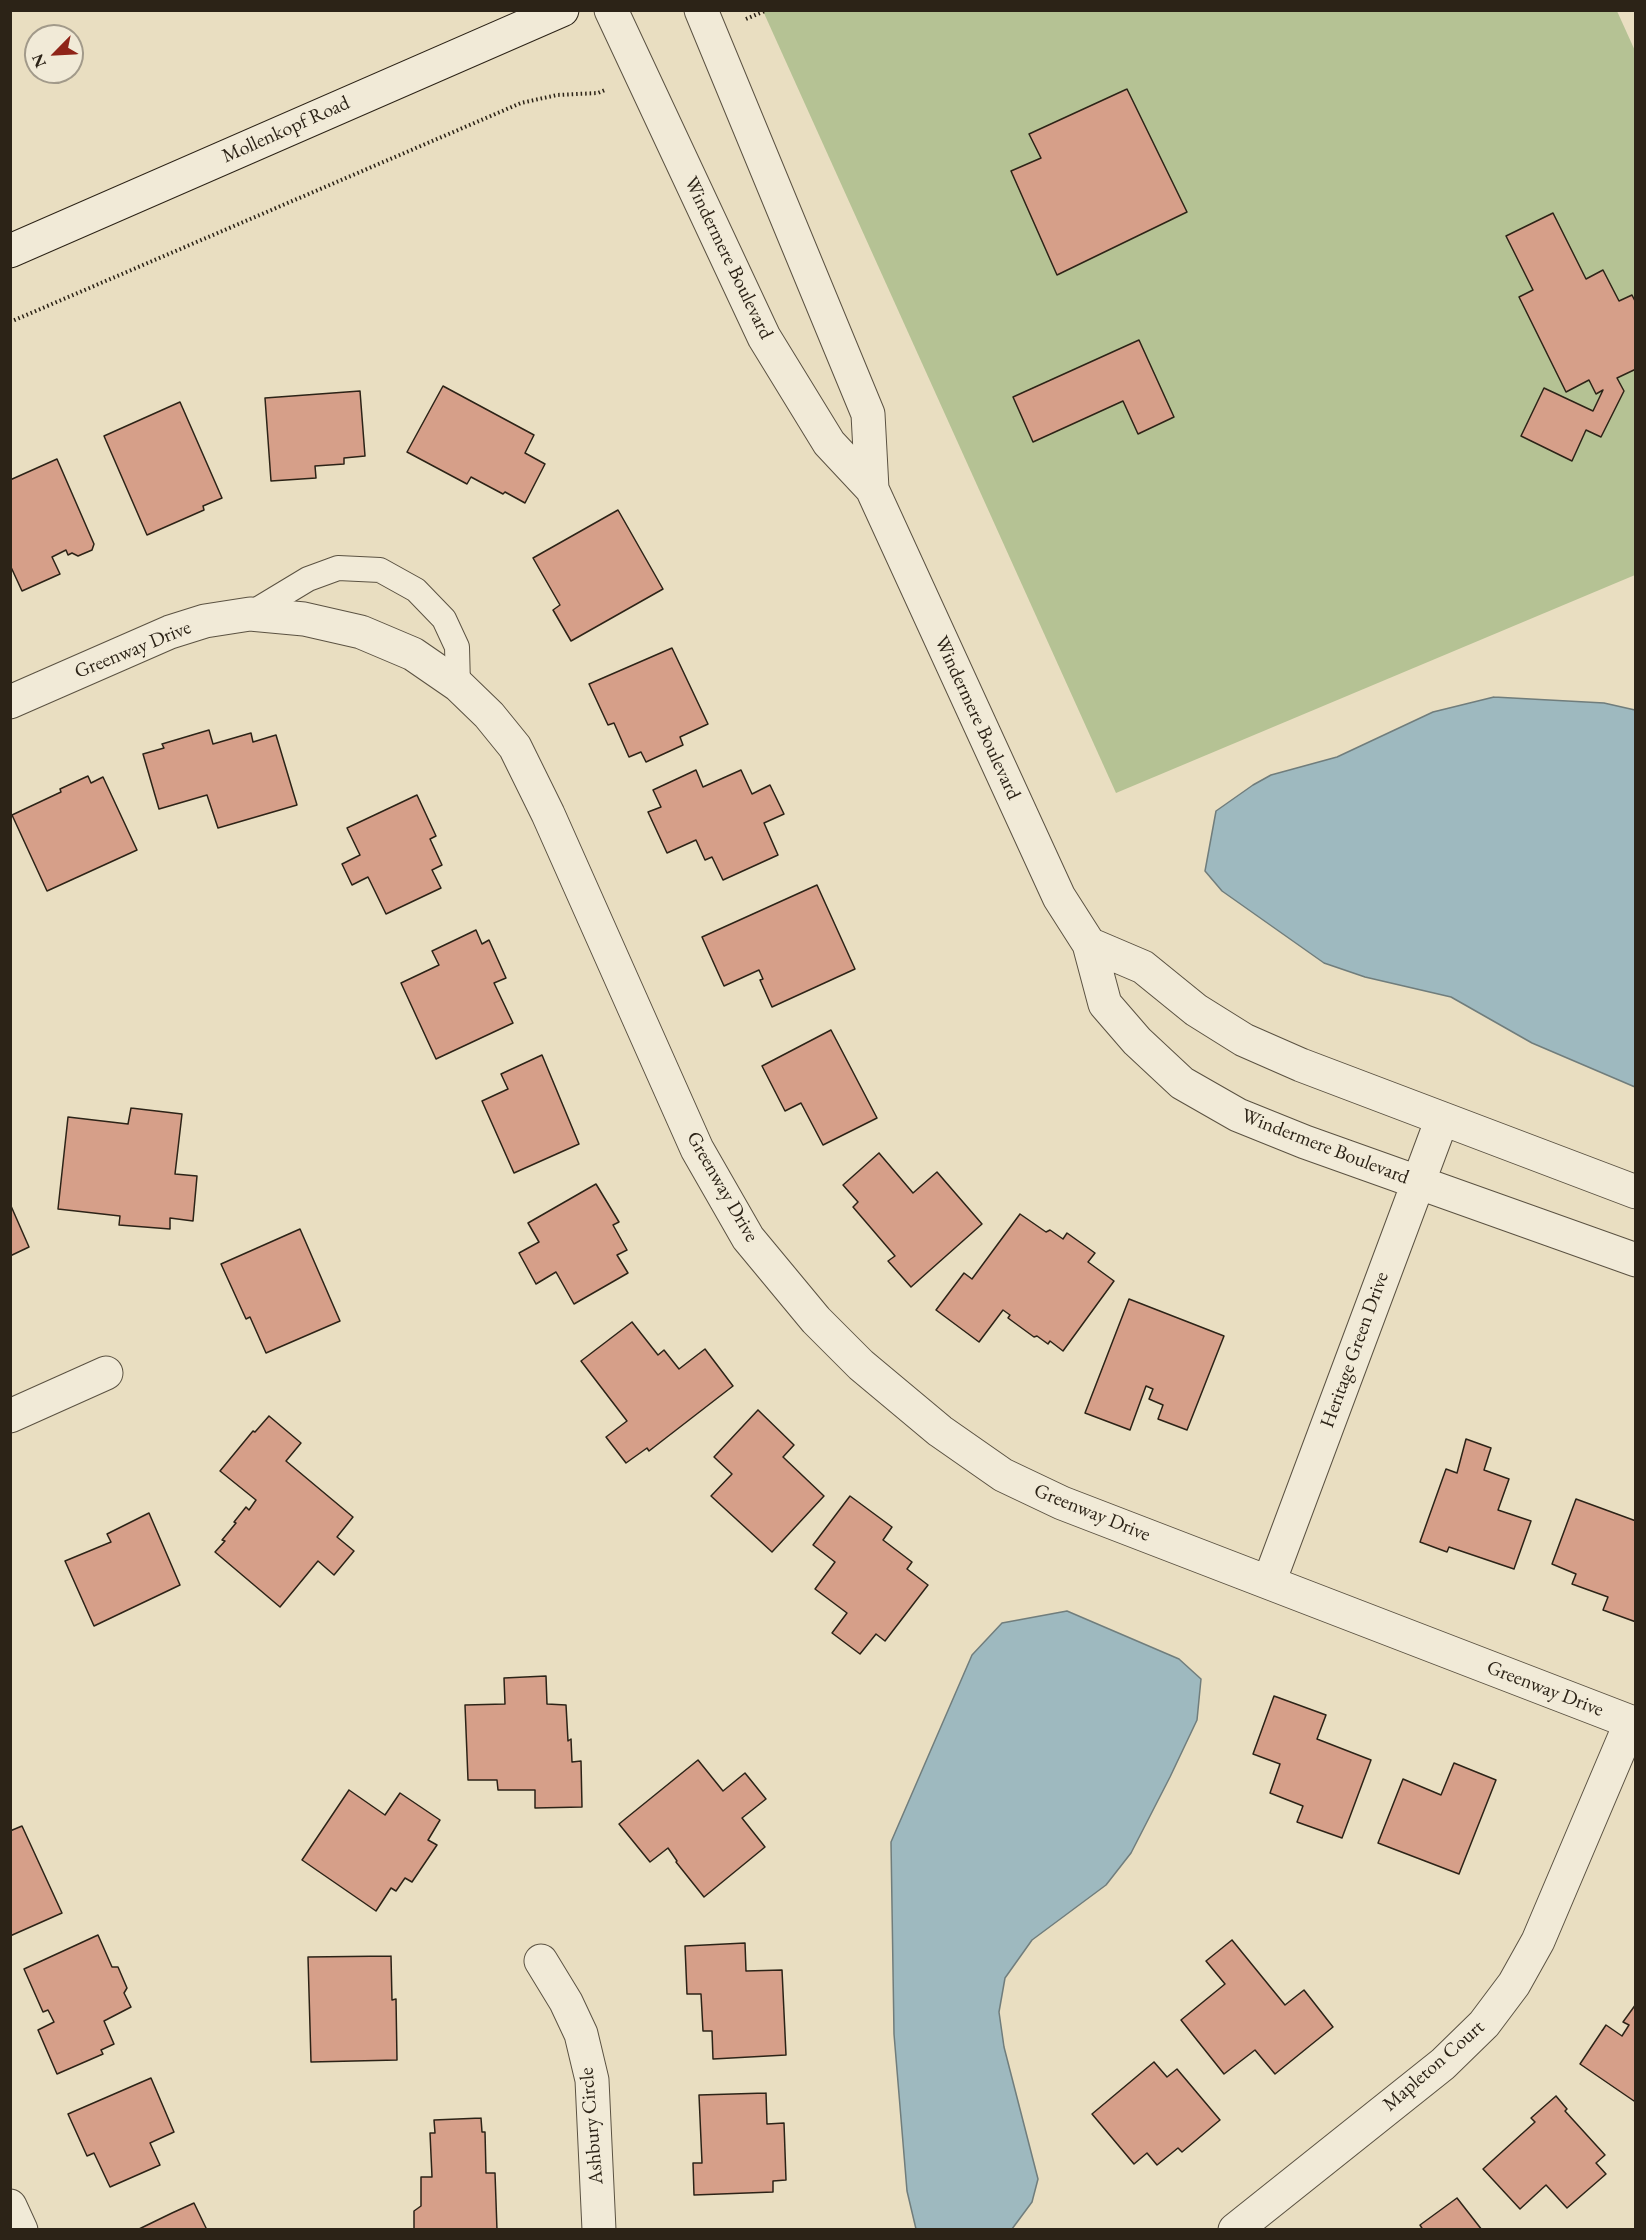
<!DOCTYPE html>
<html>
<head>
<meta charset="utf-8">
<style>
	body { margin:0 }
	#map { position:relative; width:1646px; height:2240px; overflow:hidden; background:#e9dec1; font-family:"EB Garamond",serif }
	canvas { display:block }
	.frame { position:absolute; inset:0; border:12px solid #2c2317; pointer-events:none }
	.north { position:absolute; left:24px; top:24px; width:60px; height:60px; box-sizing:border-box; background:#f1ead7; border:2px solid #a29a8a; border-radius:50%; rotate:246deg; font-size:16px; font-weight:700; line-height:24px; text-align:center; color:#2c2317 }
	.north::after { content:''; display:block; margin:auto; width:21px; height:27px; background:#8f2418; clip-path:polygon(50% 0,100% 100%,50% 72%,0 100%) }
</style>
</head>
<body>
<div id="map">
<canvas width="1646" height="2240"></canvas>
<div class="frame"></div>
<div class="north">N</div>
</div>
<script>
const ctx = document.querySelector('canvas').getContext('2d');
ctx.lineJoin = 'round';
function fillPath(path, color) {
  ctx.fillStyle = color;
  ctx.fill(path, 'evenodd');
}
function shape(rows) {
  const path = new Path2D();
  for (const r of rows) {
    path.moveTo(r[0], r[1]);
    for (let i = 2; i < r.length; i += 2) path.lineTo(r[i], r[i + 1]);
  }
  return path;
}
function strokePath(path, color, width, dash) {
  ctx.strokeStyle = color;
  ctx.lineWidth = width;
  ctx.lineCap = dash ? 'butt' : 'round';
  ctx.setLineDash(dash || []);
  ctx.stroke(path);
}
function label(font, color, halo, rows, align = 'center') {
  ctx.font = font + ' "EB Garamond",serif';
  ctx.lineWidth = 4.5;
  ctx.setLineDash([]);
  ctx.textBaseline = 'middle';
  ctx.strokeStyle = halo;
  ctx.fillStyle = color;
  for (const [text, x, y, turn = 0] of rows) {
    ctx.save();
    ctx.translate(x, y);
    ctx.rotate((+turn || 0) * Math.PI / 180);
    ctx.textAlign = isNaN(turn) ? turn : align;
    if (halo) ctx.strokeText(text, 0, 0);
    ctx.fillText(text, 0, 0);
    ctx.restore();
  }
}
const green = shape([
	[763,11,1617,11,1636,53,1635,575,1116,793]
]);
const water = shape([
	[1494,697,1604,703,1635,710,1635,1087,1532,1043,1451,997,1365,977,1324,963,1222,891,1205,871,1216,811,1253,785,1271,775,1337,757,1433,712,1494,697],
	[1067,1611,1179,1659,1201,1679,1197,1720,1170,1777,1131,1853,1106,1885,1032,1940,1005,1978,999,2012,1004,2047,1038,2179,1032,2202,1012,2229,916,2229,907,2191,894,2034,891,1842,972,1655,1002,1623,1067,1611]
]);
const building = shape([
	[1127,89,1187,212,1057,275,1011,171,1041,158,1029,134,1127,89],
	[1553,213,1586,279,1603,270,1619,301,1632,295,1636,303,1636,369,1617,378,1624,391,1601,437,1586,430,1572,461,1521,436,1544,388,1593,411,1603,390,1596,394,1589,380,1566,392,1519,297,1533,290,1506,236,1553,213],
	[1139,340,1174,417,1138,434,1123,401,1033,442,1013,397,1139,340],
	[443,386,534,435,525,453,545,464,525,503,505,492,503,494,471,477,467,484,407,452,443,386],
	[360,391,365,456,344,458,344,464,315,466,316,478,271,481,265,398,360,391],
	[180,402,222,498,203,506,204,510,147,535,104,436,180,402],
	[57,459,94,544,92,550,78,556,72,553,68,555,66,550,52,557,60,574,22,591,10,565,10,480,57,459],
	[618,510,663,589,571,641,553,610,560,605,533,558,618,510],
	[672,648,708,724,680,737,683,745,646,762,641,752,629,757,614,723,608,725,589,684,672,648],
	[209,730,213,744,251,733,253,742,276,735,297,805,218,828,207,795,159,809,143,754,164,748,162,744,209,730],
	[696,770,703,787,741,770,752,794,770,785,784,814,764,823,778,855,723,880,712,857,705,860,696,840,667,853,648,812,661,807,653,790,696,770],
	[88,776,91,783,103,777,137,850,47,891,12,815,61,792,60,789,88,776],
	[417,795,436,836,430,839,442,865,432,870,441,888,386,914,368,877,352,885,342,864,360,855,347,828,417,795],
	[817,885,855,969,772,1007,760,980,763,979,759,970,724,986,702,937,817,885],
	[476,930,482,944,489,940,506,978,494,983,513,1023,436,1059,401,983,439,965,432,951,476,930],
	[831,1030,877,1118,823,1145,801,1103,785,1111,762,1066,831,1030],
	[542,1055,579,1144,514,1173,482,1101,508,1089,501,1074,542,1055],
	[131,1108,182,1114,175,1174,197,1176,193,1221,170,1218,170,1229,119,1225,120,1216,58,1209,68,1117,128,1124,131,1108],
	[879,1153,913,1193,937,1172,982,1224,911,1287,888,1261,895,1256,853,1207,858,1202,843,1185,879,1153],
	[596,1184,619,1222,613,1225,627,1250,617,1255,628,1273,574,1304,556,1272,536,1284,519,1253,539,1242,528,1223,596,1184],
	[11,1206,29,1247,10,1256,10,1207,11,1206],
	[1020,1214,1046,1232,1050,1230,1063,1239,1067,1233,1095,1253,1088,1262,1114,1281,1063,1351,1050,1341,1048,1344,1037,1336,1034,1337,1008,1318,1010,1315,1003,1310,979,1342,936,1310,964,1273,972,1279,1020,1214],
	[300,1229,340,1321,266,1353,250,1317,246,1319,221,1264,300,1229],
	[1129,1299,1224,1336,1187,1430,1158,1419,1163,1405,1149,1399,1153,1389,1146,1386,1130,1430,1085,1413,1129,1299],
	[632,1322,658,1355,664,1350,679,1369,705,1349,733,1386,649,1451,647,1448,626,1463,606,1437,627,1421,581,1361,632,1322],
	[758,1410,794,1445,783,1457,824,1496,772,1552,711,1496,732,1474,714,1457,758,1410],
	[269,1416,301,1443,286,1461,353,1517,337,1537,354,1551,334,1575,318,1561,280,1607,215,1552,225,1541,222,1540,236,1523,234,1522,246,1507,249,1510,256,1500,220,1471,253,1431,255,1432,269,1416],
	[1466,1439,1491,1448,1484,1470,1509,1479,1498,1510,1531,1521,1514,1569,1449,1547,1447,1552,1420,1542,1446,1469,1457,1473,1466,1439],
	[850,1496,892,1527,883,1540,912,1562,907,1569,928,1585,885,1641,876,1634,860,1654,832,1633,847,1613,815,1589,835,1562,813,1545,850,1496],
	[1576,1499,1636,1521,1636,1622,1603,1610,1608,1597,1572,1584,1576,1574,1552,1564,1576,1499],
	[149,1513,180,1585,94,1626,65,1561,111,1542,107,1534,149,1513],
	[546,1676,547,1704,566,1705,568,1741,571,1739,572,1762,581,1761,582,1807,535,1808,535,1790,498,1790,497,1780,468,1780,465,1705,505,1704,504,1678,546,1676],
	[1274,1696,1326,1715,1317,1739,1371,1760,1342,1838,1297,1822,1303,1806,1270,1793,1280,1764,1253,1754,1274,1696],
	[698,1760,723,1791,745,1773,766,1799,742,1818,765,1847,704,1897,676,1862,677,1861,668,1848,650,1862,619,1824,698,1760],
	[1454,1763,1496,1780,1459,1874,1378,1843,1403,1779,1441,1795,1454,1763],
	[349,1790,385,1815,400,1793,440,1820,428,1840,437,1845,412,1882,405,1878,396,1891,391,1888,376,1911,302,1860,349,1790],
	[22,1826,62,1913,10,1936,10,1831,22,1826],
	[98,1935,112,1967,118,1967,127,1988,124,1993,131,2007,104,2021,114,2044,101,2050,103,2054,57,2074,38,2030,54,2022,48,2010,43,2012,24,1969,98,1935],
	[1232,1940,1285,2005,1304,1990,1333,2027,1275,2074,1255,2050,1224,2074,1181,2020,1225,1984,1206,1961,1232,1940],
	[745,1943,746,1971,782,1970,786,2055,713,2059,712,2031,703,2031,701,1994,687,1994,685,1946,745,1943],
	[391,1956,392,2000,396,1999,397,2060,311,2062,308,1957,391,1956],
	[1636,2004,1636,2099,1634,2101,1580,2064,1606,2025,1622,2036,1629,2025,1623,2022,1636,2004],
	[1154,2062,1167,2077,1177,2069,1220,2120,1182,2152,1178,2148,1157,2165,1147,2153,1134,2164,1092,2114,1154,2062],
	[151,2078,174,2132,150,2143,160,2165,110,2187,94,2153,87,2156,68,2114,151,2078],
	[766,2093,767,2124,784,2123,786,2180,773,2181,773,2192,694,2195,693,2163,702,2163,699,2095,766,2093],
	[1556,2096,1567,2109,1565,2111,1605,2155,1596,2163,1606,2174,1567,2208,1546,2185,1520,2209,1483,2169,1535,2122,1531,2118,1556,2096],
	[481,2118,482,2132,485,2132,486,2173,495,2173,497,2230,414,2230,414,2211,421,2206,421,2177,432,2177,430,2133,435,2133,434,2120,481,2118],
	[1457,2198,1482,2230,1423,2230,1420,2225,1457,2198],
	[194,2203,207,2230,137,2230,172,2213,194,2203]
]);
const path = shape([
	[746,19,767,10],
	[10,322,521,103,557,95,598,93,605,90]
]);
const lane = shape([
	[250,614,308,579,338,568,380,570,416,590,444,619,457,647,458,685]
]);
const street = shape([
	[611,10,764,337,829,443,872,489,1059,897,1089,944,1105,1004,1137,1041,1182,1083,1238,1115,1305,1142,1636,1260],
	[701,10,868,414,872,489],
	[10,702,170,632,205,621,250,614,304,619,361,632,413,654,458,685,489,715,515,747,548,814,697,1149,748,1238,816,1320,861,1365,940,1431,1003,1475,1062,1503,1636,1724],
	[1089,944,1143,967,1196,1010,1244,1040,1301,1065,1636,1192],
	[10,1416,106,1373],
	[1269,1582,1442,1119],
	[541,1961,566,2002,581,2034,592,2080,599,2230],
	[10,2206,21,2230],
	[1235,2230,1443,2064,1484,2024,1514,1984,1538,1941,1631,1722]
]);
const secondary = shape([
	[10,251,562,10]
]);
const streetNames = [
	["Mollenkopf Road",286,130,-24],
	["Windermere Boulevard",728,258,64],
	["Greenway Drive",133,650,-22],
	["Windermere Boulevard",977,718,65],
	["Windermere Boulevard",1325,1147,21],
	["Greenway Drive",722,1187,60],
	["Heritage Green Drive",1355,1350,-70],
	["Greenway Drive",1092,1513,22],
	["Greenway Drive",1545,1689,21],
	["Mapleton Court",1434,2066,-41],
	["Ashbury Circle",592,2126,-95]
];
fillPath(green, '#b5c294');
fillPath(water, '#9eb9bf');
strokePath(water, '#707d7c', 1.5);
fillPath(building, '#d69f89');
strokePath(building, '#2c2317', 1.5);
strokePath(lane, '#5b5242', 26);
strokePath(street, '#5b5242', 35);
strokePath(secondary, '#2c2317', 35);
strokePath(path, '#2c2317', 4, [1.5, 3]);
strokePath(lane, '#f1ead7', 24);
strokePath(street, '#f1ead7', 33);
strokePath(secondary, '#f1ead7', 33);
label('20px', '#2c2317', '#f1ead7', streetNames);
</script>
</body>
</html>
